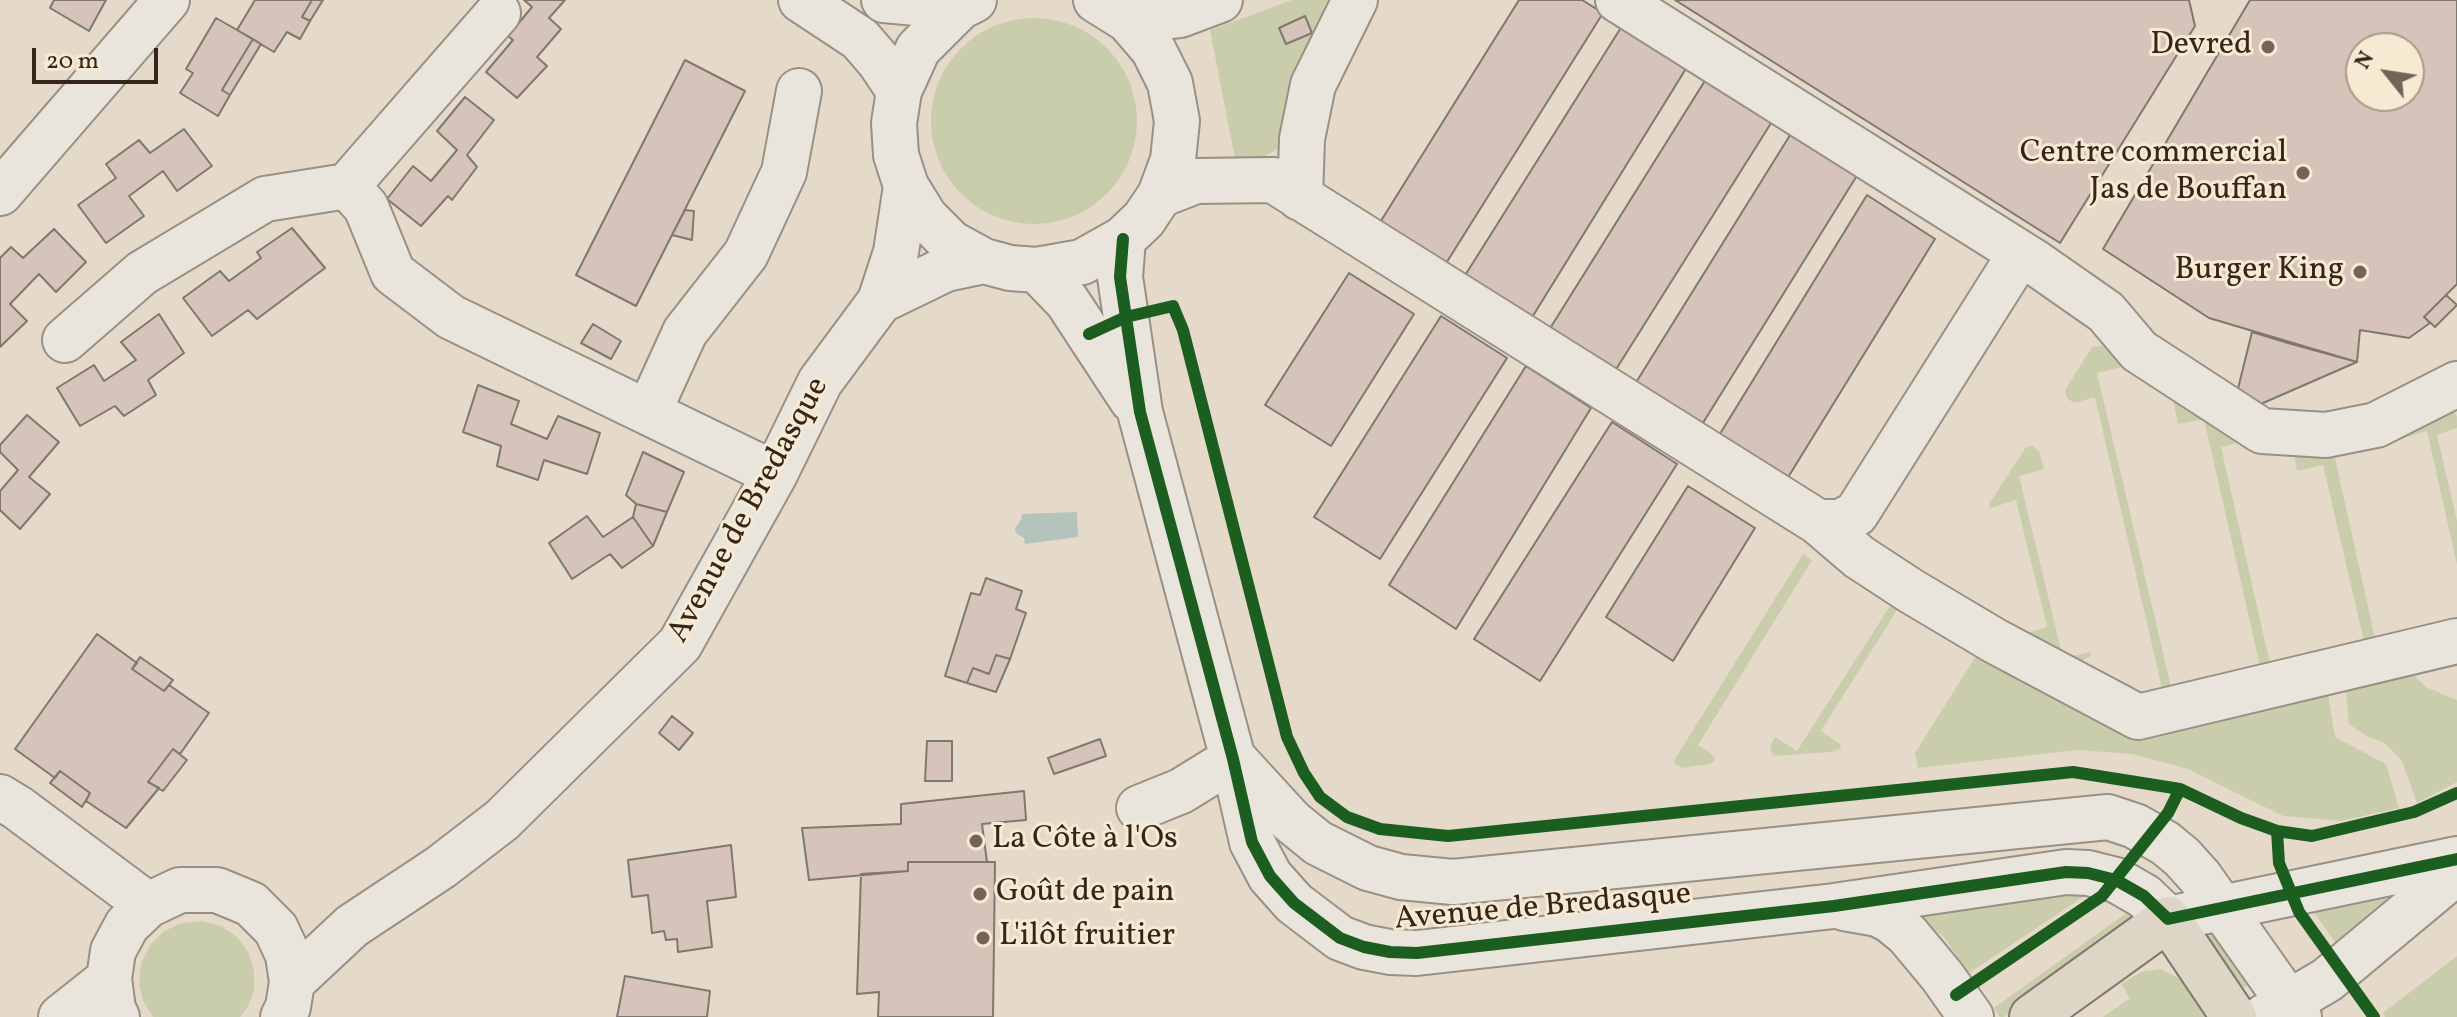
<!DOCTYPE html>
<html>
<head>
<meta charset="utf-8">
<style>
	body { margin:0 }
	#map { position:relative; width:2457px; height:1017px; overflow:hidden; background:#e5dac9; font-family:Vollkorn,serif }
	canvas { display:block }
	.north { position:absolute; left:2345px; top:32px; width:80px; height:80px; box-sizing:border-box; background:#f7ead3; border:2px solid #a99b89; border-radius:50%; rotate:300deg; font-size:22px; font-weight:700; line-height:32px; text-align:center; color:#35251a }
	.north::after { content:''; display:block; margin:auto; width:28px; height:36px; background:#736457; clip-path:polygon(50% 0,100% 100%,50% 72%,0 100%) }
	.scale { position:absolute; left:32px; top:48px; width:126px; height:36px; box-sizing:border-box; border:4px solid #35251a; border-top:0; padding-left:10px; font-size:24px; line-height:28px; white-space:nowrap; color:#35251a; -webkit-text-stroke:6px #f7ead3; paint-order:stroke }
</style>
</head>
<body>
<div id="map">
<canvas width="2457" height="1017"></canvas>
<div class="north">N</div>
<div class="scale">20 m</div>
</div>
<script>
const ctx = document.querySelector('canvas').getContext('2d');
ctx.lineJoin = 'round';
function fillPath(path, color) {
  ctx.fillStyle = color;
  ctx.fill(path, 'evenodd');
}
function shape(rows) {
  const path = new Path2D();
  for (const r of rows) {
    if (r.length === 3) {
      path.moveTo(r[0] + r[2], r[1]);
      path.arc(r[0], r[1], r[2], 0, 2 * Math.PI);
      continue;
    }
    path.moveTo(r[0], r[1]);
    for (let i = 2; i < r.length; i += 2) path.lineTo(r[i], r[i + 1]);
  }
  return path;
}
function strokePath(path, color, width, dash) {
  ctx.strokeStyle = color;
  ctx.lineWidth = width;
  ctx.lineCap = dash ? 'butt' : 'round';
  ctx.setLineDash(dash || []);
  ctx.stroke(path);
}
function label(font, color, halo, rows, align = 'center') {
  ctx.font = font + ' Vollkorn,serif';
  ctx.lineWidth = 6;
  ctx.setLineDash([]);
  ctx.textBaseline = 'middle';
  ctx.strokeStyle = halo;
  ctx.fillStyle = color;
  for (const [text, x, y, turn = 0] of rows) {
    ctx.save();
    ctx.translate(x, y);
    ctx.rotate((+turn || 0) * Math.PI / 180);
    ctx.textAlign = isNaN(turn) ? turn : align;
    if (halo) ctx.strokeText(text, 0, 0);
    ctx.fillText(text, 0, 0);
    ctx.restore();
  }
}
const green = shape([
	[1292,0,1343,0,1286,144,1263,157,1235,159,1210,30],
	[1034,121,103],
	[2101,346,2110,347,2118,354,2123,367,2097,373,2173,695,2164,697,2095,397,2074,403,2067,398,2065,390,2092,347],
	[2173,399,2246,441,2221,447,2272,673,2262,675,2204,419,2178,424],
	[2450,404,2457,417,2457,428,2437,435,2457,521,2457,565,2427,431,2401,439,2399,432],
	[2033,446,2039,451,2044,469,2019,476,2063,658,2090,652,2091,656,2072,665,2031,644,2028,633,2047,627,2016,500,1991,508,1989,504,2026,447],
	[2360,446,2362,451,2335,458,2377,647,2366,650,2323,465,2297,471,2294,451],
	[1803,554,1812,560,1698,745,1712,754,1715,760,1710,764,1681,768,1673,762],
	[1890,606,1897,610,1821,731,1840,744,1841,748,1832,752,1773,756,1770,747,1775,737,1797,751],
	[1981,648,2138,725,2327,688,2335,737,2386,764,2399,808,2341,821,2283,816,2188,769,2132,754,2077,750,1918,768,1915,753],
	[2407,669,2426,687,2457,700,2457,782,2417,803,2402,761,2386,744,2365,735,2349,724,2345,683],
	[2427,882,2342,952,2311,908],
	[2059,891,2089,893,1969,973,1943,936,1912,914],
	[2136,906,2144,917,2004,1017,2000,1017,1994,1008],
	[202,921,221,926,237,937,249,953,254,972,254,991,247,1008,240,1017,153,1017,143,1001,139,983,141,963,150,945,164,931,182,923],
	[2212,933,2249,985,2240,989,2203,936],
	[2457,956,2457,1017,2385,1017,2383,1013],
	[2161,969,2191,985,2208,1017,2103,1017,2130,998,2121,984,2141,972]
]);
const water = shape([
	[1077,512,1078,537,1025,544,1024,538,1016,533,1015,528,1021,520,1022,514]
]);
const building = shape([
	[54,0,106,0,89,31,50,8,54,0],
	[255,0,312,0,302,17,310,21,300,39,287,32,274,52,237,30,255,0],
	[312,0,323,0,310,21,302,17,312,0],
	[524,0,565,0,549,18,561,29,537,57,547,66,517,98,486,72,513,40,508,36,532,7,524,0],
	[1519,0,1582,0,1603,13,1445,265,1379,224,1519,0],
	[1675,0,2189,0,2195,26,2060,243,1675,0],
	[2250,0,2457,0,2457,284,2424,317,2430,323,2409,338,2360,330,2357,362,2209,318,2103,249,2250,0],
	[2361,48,2409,48,2409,96,2361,96,2361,48],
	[1305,16,1312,33,1286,44,1279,28,1305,16],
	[216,18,253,39,222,90,230,95,218,116,180,93,193,73,186,69,216,18],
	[1622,26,1687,67,1531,319,1464,277,1622,26],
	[253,39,261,44,230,95,222,90,253,39],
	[685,60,745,91,636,306,576,275,685,60],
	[1706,79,1773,120,1615,371,1549,330,1706,79],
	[465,97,494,120,467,155,477,167,452,200,448,196,421,226,387,199,413,166,431,181,457,150,437,131,465,97],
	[184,129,212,166,177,191,163,171,129,196,144,216,106,243,78,205,116,178,106,164,139,140,150,153,184,129],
	[1792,132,1858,174,1701,426,1635,384,1792,132],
	[1867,195,1935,239,1787,479,1718,437,1867,195],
	[685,210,694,211,692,240,672,235,685,210],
	[292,228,325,268,257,319,248,310,212,336,183,298,220,271,229,281,261,258,257,252,292,228],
	[54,229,86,262,56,292,39,274,10,304,27,321,0,347,0,258,11,247,23,258,54,229],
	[1349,273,1414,314,1331,446,1265,405,1349,273],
	[2446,295,2457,305,2435,327,2424,317,2446,295],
	[159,314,184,353,148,380,156,395,124,416,115,406,80,426,57,388,94,365,104,381,136,360,121,342,159,314],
	[1441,316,1507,358,1380,559,1314,517,1441,316],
	[593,324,621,341,611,359,581,343,593,324],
	[2252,332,2288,343,2357,362,2231,417,2252,332],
	[1526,366,1591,408,1456,629,1389,585,1526,366],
	[478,385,519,401,511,424,547,439,558,416,600,433,587,474,544,460,538,480,497,466,501,446,463,432,478,385],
	[27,415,59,442,29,477,50,494,20,529,0,510,0,491,18,470,0,452,0,445,27,415],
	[1612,422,1677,464,1540,681,1474,639,1612,422],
	[643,452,684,472,667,512,636,504,626,495,643,452],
	[1688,486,1755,528,1673,661,1606,617,1688,486],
	[636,504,667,512,653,546,633,517,636,504],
	[587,516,603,537,633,517,653,546,622,568,610,554,572,579,549,543,587,516],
	[986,578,1022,591,1016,609,1026,613,1010,659,996,655,989,674,973,668,967,683,945,676,971,593,980,595,986,578],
	[97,634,137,663,132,669,164,691,169,685,209,713,180,754,173,749,148,782,159,788,126,828,86,801,90,793,60,771,55,778,15,749,97,634],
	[996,655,1010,659,996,692,967,683,973,668,989,674,996,655],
	[140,657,173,680,164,691,132,669,140,657],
	[672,716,693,733,679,750,659,733,672,716],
	[1100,739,1106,756,1054,774,1048,758,1100,739],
	[927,741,952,741,952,781,925,781,927,741],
	[173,749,187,760,163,791,148,782,173,749],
	[60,771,90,793,82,807,50,783,60,771],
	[1024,791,1026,820,982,824,987,862,908,862,908,871,809,880,802,828,901,824,901,804,1024,791],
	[731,845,736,897,707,901,712,947,678,952,677,939,666,940,664,931,652,933,648,895,632,897,628,860,731,845],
	[908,862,995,862,993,1017,878,1017,879,992,857,994,861,874,908,871,908,862],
	[625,976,710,991,707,1017,617,1017,625,976]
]);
const minor = shape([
	[801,0,860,39,879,61,899,91],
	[884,0,960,7],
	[974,0,960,7,918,49,899,91,894,123,896,155,906,186,925,217,951,243,984,261,1010,268,1037,270,1082,262,1123,239,1144,219,1160,195,1173,160,1177,121,1170,83,1153,49,1128,20,1096,0],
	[1618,0,2033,261,2106,312,2139,351,2262,431,2326,435,2376,425,2457,384],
	[1128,20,1180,15,1220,0],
	[347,186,498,13],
	[0,193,167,0],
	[1160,195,1196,181,1273,180,1818,522,1859,557,1911,591,1995,641,2138,717,2457,641],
	[1300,198,1302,139,1313,85,1355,0],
	[1123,239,1120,277,1140,412,1233,759,1252,842,1270,876,1294,903,1340,938,1364,947,1390,952,1417,953,1834,906,2066,872,2088,873,2116,880,2144,896,2168,919,2457,859],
	[1037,270,1067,301,1132,400],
	[880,301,946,269,984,261],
	[65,340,142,273,265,199,347,186,366,207,393,273,451,317,775,474],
	[649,411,685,332,746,254,784,172,799,91],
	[1818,522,1840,522,1856,514,2020,254],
	[1235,760,1291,821,1318,843,1368,868,1401,877,1453,882,2108,817,2135,826,2165,843,2182,857,2200,877,2299,1017],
	[0,797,18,808,148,905],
	[1139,808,1181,791,1233,759],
	[1844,908,1878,914,1891,921,1907,934,1942,976,1971,1017],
	[292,982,352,926,441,867,502,820,680,644,775,474,820,382,880,301,896,252,906,186],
	[61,1017,109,979],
	[117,1017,113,1009,109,979,113,951,127,925,148,905,180,890,217,890,251,904,276,929,288,955,292,982,288,1007,283,1017],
	[2264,1017,2327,980,2457,872]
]);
const major = shape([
	[2032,1017,2168,919,2234,1017]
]);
const cycleway = shape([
	[1123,239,1120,277,1140,412,1233,759,1252,842,1270,876,1294,903,1340,938,1364,947,1390,952,1417,953,1834,906,2066,872,2088,873,2116,880,2144,896,2168,919,2457,859],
	[1089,334,1126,317,1173,306,1183,330,1287,737,1304,773,1320,797,1347,817,1380,829,1448,836,2073,772,2180,789,2241,818,2277,831,2312,836,2414,812,2457,793],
	[2277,831,2279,863,2299,912,2374,1017],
	[1956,995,2102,896,2168,813,2180,789]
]);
const markers = [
	[2268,47,8,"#736457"],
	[2303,173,8,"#736457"],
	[2360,272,8,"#736457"],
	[976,841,8,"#736457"],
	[980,894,8,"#736457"],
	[983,938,8,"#736457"]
];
const poiNames = [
	["Devred",2252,47],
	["Centre commercial",2287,155],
	["Jas de Bouffan",2287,192],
	["Burger King",2344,272],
	["La Côte à l'Os",992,841,"left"],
	["Goût de pain",996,894,"left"],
	["L'ilôt fruitier",999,938,"left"]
];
const streetNames = [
	["Avenue de Bredasque",750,511,-61],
	["Avenue de Bredasque",1543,909,-5]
];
fillPath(green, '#cacdac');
fillPath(water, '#b2c4bc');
fillPath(building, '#d6c3b9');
strokePath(building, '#7f786e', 2);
strokePath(minor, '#989085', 48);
strokePath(major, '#7f786e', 48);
strokePath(minor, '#eae5dc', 44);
strokePath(major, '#ddd5c6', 44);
strokePath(cycleway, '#1b5e20', 12);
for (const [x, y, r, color] of markers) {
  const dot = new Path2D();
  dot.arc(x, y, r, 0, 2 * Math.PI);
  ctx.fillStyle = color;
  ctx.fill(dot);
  strokePath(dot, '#f7ead3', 3);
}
label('32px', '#35251a', '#f7ead3', poiNames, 'right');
label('32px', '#35251a', '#f7ead3', streetNames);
</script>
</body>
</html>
